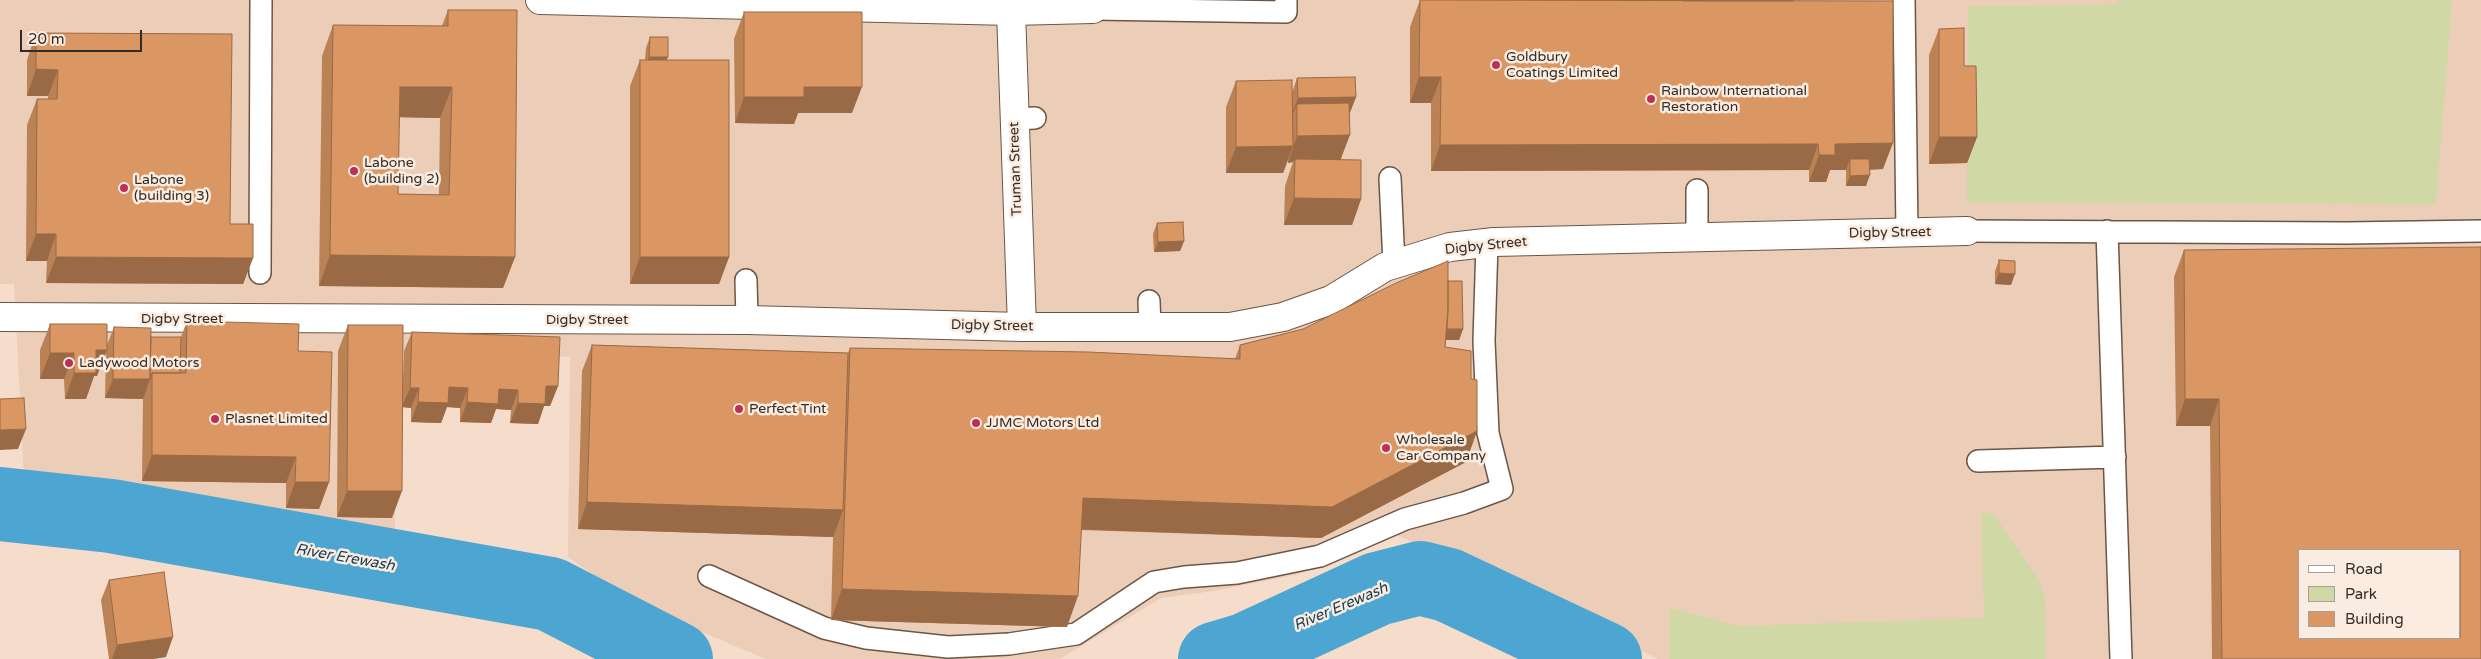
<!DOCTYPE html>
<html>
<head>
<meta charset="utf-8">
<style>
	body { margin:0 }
	#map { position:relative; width:2481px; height:659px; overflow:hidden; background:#f6ddcb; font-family:"Varela Round",sans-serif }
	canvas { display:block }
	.legend { position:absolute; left:2298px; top:549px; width:162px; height:90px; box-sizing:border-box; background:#fbece1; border:1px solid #ab9f95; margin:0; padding:6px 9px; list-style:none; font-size:15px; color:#342b24 }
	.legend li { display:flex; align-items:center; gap:10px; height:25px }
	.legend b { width:25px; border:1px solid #ab9f95 }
	.scale { position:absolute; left:20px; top:30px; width:122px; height:22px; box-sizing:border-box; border:2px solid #342b24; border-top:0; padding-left:6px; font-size:15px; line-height:18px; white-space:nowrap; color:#342b24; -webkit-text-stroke:4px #fbece1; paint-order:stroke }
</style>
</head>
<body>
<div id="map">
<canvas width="2481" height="659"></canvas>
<ul class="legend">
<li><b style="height:6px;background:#fff"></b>Road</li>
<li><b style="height:14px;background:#d0d8a5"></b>Park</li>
<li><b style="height:14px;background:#da9763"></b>Building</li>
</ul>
<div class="scale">20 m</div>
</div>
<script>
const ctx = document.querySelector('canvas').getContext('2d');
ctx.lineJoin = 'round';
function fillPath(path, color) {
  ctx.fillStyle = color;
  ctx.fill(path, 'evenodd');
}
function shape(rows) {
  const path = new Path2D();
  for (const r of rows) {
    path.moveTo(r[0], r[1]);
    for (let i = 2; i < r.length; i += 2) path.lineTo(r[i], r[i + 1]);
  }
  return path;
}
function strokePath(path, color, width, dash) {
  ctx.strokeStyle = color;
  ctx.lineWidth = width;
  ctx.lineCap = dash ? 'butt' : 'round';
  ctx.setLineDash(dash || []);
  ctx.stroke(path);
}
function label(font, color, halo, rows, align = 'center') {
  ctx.font = font + ' "Varela Round",sans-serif';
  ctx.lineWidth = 5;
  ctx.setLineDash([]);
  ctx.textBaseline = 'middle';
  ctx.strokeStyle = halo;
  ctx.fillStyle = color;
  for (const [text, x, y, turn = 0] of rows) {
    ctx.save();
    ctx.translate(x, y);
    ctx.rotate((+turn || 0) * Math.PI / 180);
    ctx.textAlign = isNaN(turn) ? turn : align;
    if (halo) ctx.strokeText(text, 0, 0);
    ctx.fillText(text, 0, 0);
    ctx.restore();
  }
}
const built = shape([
	[0,0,2481,0,2481,659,1658,659,1395,534,1296,575,1214,591,1161,598,1060,659,766,659,637,605,568,557,570,357,397,351,395,530,24,478,14,284,0,284],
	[2300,550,2460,550,2460,638,2300,638]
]);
const green = shape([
	[2118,0,2452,0,2436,204,1967,203,1968,6,2117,4],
	[1981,512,1994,514,2039,580,2045,599,2046,659,1669,659,1670,608,1739,626,1984,618]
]);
const river = shape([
	[0,504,111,516,550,594,676,659],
	[1215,659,1245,650,1377,589,1420,578,1448,585,1605,659]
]);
const service = shape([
	[1904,0,1907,233],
	[1093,9,1286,12,1286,0],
	[1014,119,1035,118],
	[1390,178,1394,264],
	[1697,190,1697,237],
	[1967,231,2347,233,2481,231],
	[2107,231,2121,659],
	[260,273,261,0],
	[746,280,747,320],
	[1149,301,1150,327],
	[1978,461,2115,457],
	[709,576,824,628,866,638,948,647,1009,644,1076,634,1154,582,1184,577,1237,573,1320,556,1405,519,1464,503,1502,489,1488,433,1484,341,1487,243]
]);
const minor = shape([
	[540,0,1011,11,1093,9],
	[1011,11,1022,327],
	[0,317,747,320,1022,327,1230,327,1283,317,1331,300,1385,267,1450,247,1494,242,1967,231]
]);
const wall = shape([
	[1420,0,1793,0,1883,169,1869,170,1866,186,1846,186,1846,170,1830,170,1826,182,1809,182,1809,170,1431,171,1431,103,1410,103,1410,27],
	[448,10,515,257,503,288,319,286,322,56,333,25,442,26],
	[399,117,440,118,439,195,398,194],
	[744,12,852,113,798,113,794,124,735,123,734,39],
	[1939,29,1964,66,1977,137,1967,163,1929,164,1929,55],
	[36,33,230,224,253,258,243,284,46,283,47,261,26,261,27,125,37,99,48,99,48,96,27,96,27,60],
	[650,37,667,60,729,257,719,284,630,284,630,86,640,60,645,60,646,48],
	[1297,78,1356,97,1349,114,1341,159,1361,199,1352,225,1284,225,1285,186,1293,162,1288,163,1288,160,1283,173,1226,173,1226,107,1236,81,1292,93],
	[1157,223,1184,241,1180,251,1154,252,1153,234],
	[2184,250,2481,659,2212,659,2210,426,2176,426,2174,277],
	[1999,260,2011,285,1995,284,1995,271],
	[1448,281,1463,329,1459,340,1446,340,1445,347,1471,379,1477,431,1466,462,1321,538,1081,530,1067,627,831,620,833,537,578,529,582,371,592,345,848,353,850,348,1235,359,1240,345,1303,329],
	[187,321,298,351,329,482,319,509,286,508,286,483,142,481,143,399,105,398,106,352,97,376,94,376,86,399,65,399,64,379,40,379,40,350,50,324,107,345,114,327,151,337,181,337],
	[348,325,392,518,337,517,338,351],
	[412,332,558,386,550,406,544,406,538,424,510,423,511,410,496,409,491,423,460,422,460,408,447,407,441,423,411,422,411,408,402,407,404,351],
	[109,580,166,657,152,659,109,659,101,600]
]);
const shadedWall = shape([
	[649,57,668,57,664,68,645,68],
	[36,69,58,70,48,96,27,96],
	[1419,77,1441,77,1431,103,1410,103],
	[400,87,452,87,440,118,389,117],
	[804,87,862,87,852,113,798,113,794,124,735,123,744,97],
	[1356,97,1346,123,1297,104,1289,124,1288,124,1298,98],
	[1350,135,1340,161,1295,159,1293,162,1288,163,1297,136],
	[1939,137,1977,137,1967,163,1929,164],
	[1893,143,1883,169,1850,170,1850,159,1846,170,1830,170,1826,182,1809,182,1819,155,1835,144],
	[1818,144,1809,170,1431,171,1440,145],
	[1293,146,1283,173,1226,173,1236,147],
	[1870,175,1866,186,1846,186,1850,176],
	[1294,198,1361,199,1352,225,1284,225],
	[36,234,56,234,47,261,26,261],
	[1184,241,1180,251,1154,252,1158,242],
	[330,255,515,257,503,288,319,286],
	[56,257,253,258,243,284,46,283],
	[640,257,729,257,719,284,630,284],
	[1999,273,2015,274,2011,285,1995,284],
	[1463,329,1459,340,1437,340,1441,330],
	[96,350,107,350,97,376,94,376,86,399,65,399,74,373],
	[50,353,74,353,64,379,40,379],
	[113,379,150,379,143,399,105,398],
	[546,386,558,386,550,406,544,406,538,424,510,423,518,403],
	[449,387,468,388,460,408,447,407,441,423,411,422,418,402],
	[410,388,419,388,411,408,402,407],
	[499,389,518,390,511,410,496,409,491,423,460,422,467,402],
	[2185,399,2219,399,2210,426,2176,426],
	[26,429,18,449,0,450,0,430],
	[1477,431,1466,462,1321,538,1071,529,1083,498],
	[152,455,296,457,286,483,142,481],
	[295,482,329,482,319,509,286,508],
	[347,491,402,491,392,518,337,517],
	[587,502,843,510,833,537,578,529],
	[842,589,1078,596,1067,627,831,620],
	[173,637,166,657,152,659,112,659,117,645]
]);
const building = shape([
	[1420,0,1893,1,1893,143,1835,144,1835,155,1819,155,1818,144,1440,145,1441,77,1419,77,1420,0],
	[1683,0,1793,0,1793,1,1683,1,1683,0],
	[448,10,517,10,515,257,330,255,333,25,448,26,448,10],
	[400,87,452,87,449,195,398,194,400,87],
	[744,12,862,12,862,87,804,87,804,97,744,97,744,12],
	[1964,28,1964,66,1976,66,1977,137,1939,137,1939,29,1964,28],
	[36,33,232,34,230,224,253,224,253,258,56,257,56,234,36,234,37,99,57,99,58,70,36,69,36,33],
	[650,37,668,37,668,57,649,57,650,37],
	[640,60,729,60,729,257,640,257,640,60],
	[1355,77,1356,97,1298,98,1297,78,1355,77],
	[1292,80,1293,146,1236,147,1236,81,1292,80],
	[1349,103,1350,135,1297,136,1297,104,1349,103],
	[1295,159,1361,160,1361,199,1294,198,1295,159],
	[1850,159,1869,159,1870,175,1850,176,1850,159],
	[1183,222,1184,241,1158,242,1157,223,1183,222],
	[2481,247,2481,659,2222,659,2219,399,2185,399,2184,250,2481,247],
	[2300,550,2460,550,2460,638,2300,638,2300,550],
	[1999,260,2015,261,2015,274,1999,273,1999,260],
	[1448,261,1448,309,1445,347,1471,351,1471,379,1477,380,1477,431,1332,507,1083,498,1078,596,842,589,850,348,1088,352,1240,359,1240,345,1303,329,1396,283,1448,261],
	[1448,281,1462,281,1463,329,1447,329,1448,309,1448,281],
	[187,321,299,324,298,351,332,352,329,482,295,482,296,457,152,455,152,373,186,373,187,321],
	[50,324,107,324,107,350,96,350,96,373,74,373,74,353,50,353,50,324],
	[348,325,403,325,402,491,347,491,348,325],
	[114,327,151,328,150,379,113,379,114,327],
	[412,332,560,337,558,386,546,386,545,404,518,403,518,390,499,389,498,404,467,402,468,388,449,387,448,403,418,402,419,388,410,388,412,332],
	[151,337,181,337,180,373,152,373,150,379,151,337],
	[592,345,848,353,843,510,587,502,592,345],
	[24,398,26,429,0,430,0,399,24,398],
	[164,572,173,637,117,645,109,580,164,572]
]);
const markers = [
	[1496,65,5,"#be2e55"],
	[1651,99,5,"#be2e55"],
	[354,171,5,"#be2e55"],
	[124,188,5,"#be2e55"],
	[69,363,5,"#be2e55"],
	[739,409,5,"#be2e55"],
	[215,419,5,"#be2e55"],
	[976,423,5,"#be2e55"],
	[1386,448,5,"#be2e55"]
];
const poiNames = [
	["Goldbury",1506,57],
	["Coatings Limited",1506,73],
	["Rainbow International",1661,91],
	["Restoration",1661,107],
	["Labone",364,163],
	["(building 2)",364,179],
	["Labone",134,180],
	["(building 3)",134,196],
	["Ladywood Motors",79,363],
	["Perfect Tint",749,409],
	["Plasnet Limited",225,419],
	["JJMC Motors Ltd",986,423],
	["Wholesale",1396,440],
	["Car Company",1396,456]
];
const streetNames = [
	["Truman Street",1016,169,-92],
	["Digby Street",1890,233,-1],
	["Digby Street",1486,246,-6],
	["Digby Street",182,319],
	["Digby Street",587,320],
	["Digby Street",992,326,1]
];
const waterNames = [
	["River Erewash",345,558,10],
	["River Erewash",1341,607,-23]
];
fillPath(built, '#ecceb8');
fillPath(green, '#d0d8a5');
strokePath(river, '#4da6d1', 74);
strokePath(service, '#6b5646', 24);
strokePath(minor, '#6b5646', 30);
strokePath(service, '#fff', 21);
strokePath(minor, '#fff', 28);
fillPath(wall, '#bb8255');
fillPath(shadedWall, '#996a45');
fillPath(building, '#da9763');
strokePath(building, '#996a45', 1);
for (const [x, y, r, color] of markers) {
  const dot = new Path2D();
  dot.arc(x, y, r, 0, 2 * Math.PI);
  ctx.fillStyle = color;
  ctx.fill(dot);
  strokePath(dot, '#fbece1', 2);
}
label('14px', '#342b24', '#fbece1', poiNames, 'left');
label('14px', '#342b24', '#fbece1', streetNames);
label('italic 15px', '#153c4f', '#fbece1', waterNames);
</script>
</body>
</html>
